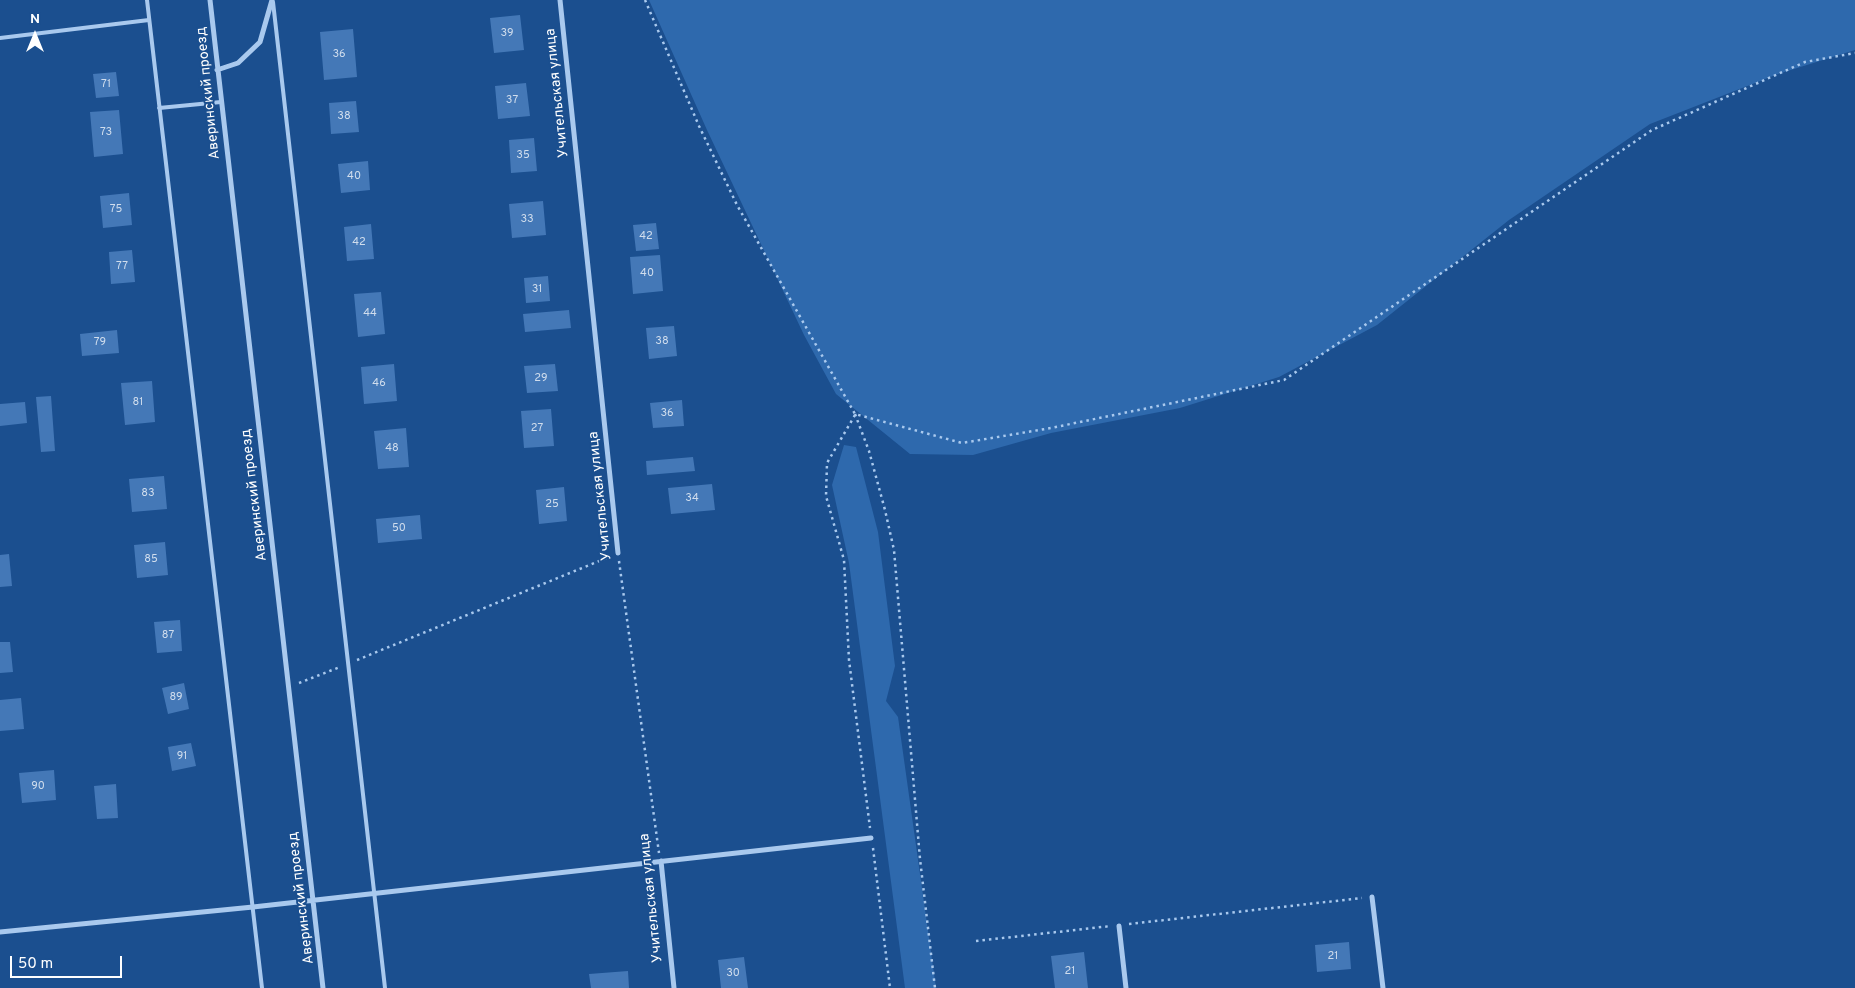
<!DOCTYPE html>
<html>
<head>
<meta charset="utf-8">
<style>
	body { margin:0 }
	#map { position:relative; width:1855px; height:988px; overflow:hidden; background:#1b4f8f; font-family:Overpass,sans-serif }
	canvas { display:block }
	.north { position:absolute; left:10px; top:10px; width:50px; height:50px; -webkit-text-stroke:4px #1b4f8f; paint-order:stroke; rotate:0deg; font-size:14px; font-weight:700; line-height:20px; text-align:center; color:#fff }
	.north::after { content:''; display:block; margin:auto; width:18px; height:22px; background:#fff; clip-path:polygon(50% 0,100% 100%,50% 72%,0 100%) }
	.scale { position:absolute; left:10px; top:956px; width:112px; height:22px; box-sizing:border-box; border:2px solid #fff; border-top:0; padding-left:6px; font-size:15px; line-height:18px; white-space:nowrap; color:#fff; -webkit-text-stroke:4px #1b4f8f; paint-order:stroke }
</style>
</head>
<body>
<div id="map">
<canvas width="1855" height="988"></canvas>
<div class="north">N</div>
<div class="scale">50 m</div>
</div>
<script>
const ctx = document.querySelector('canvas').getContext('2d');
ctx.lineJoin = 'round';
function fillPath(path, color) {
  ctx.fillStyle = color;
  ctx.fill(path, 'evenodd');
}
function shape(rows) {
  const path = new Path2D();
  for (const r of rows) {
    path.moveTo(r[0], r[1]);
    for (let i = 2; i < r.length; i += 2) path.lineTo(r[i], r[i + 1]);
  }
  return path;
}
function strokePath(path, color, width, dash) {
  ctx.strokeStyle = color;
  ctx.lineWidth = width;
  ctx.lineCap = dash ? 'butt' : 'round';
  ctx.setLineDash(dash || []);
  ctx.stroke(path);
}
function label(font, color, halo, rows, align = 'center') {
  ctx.font = font + ' Overpass,sans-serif';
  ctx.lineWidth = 4;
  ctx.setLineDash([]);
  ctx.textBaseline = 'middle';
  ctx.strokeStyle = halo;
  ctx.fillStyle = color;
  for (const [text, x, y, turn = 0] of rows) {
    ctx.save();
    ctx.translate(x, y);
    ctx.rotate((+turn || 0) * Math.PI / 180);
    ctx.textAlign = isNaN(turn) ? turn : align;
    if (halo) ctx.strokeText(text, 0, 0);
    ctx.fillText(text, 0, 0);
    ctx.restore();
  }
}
const green = shape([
	[649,0,1855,0,1855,50,1778,74,1650,124,1509,220,1377,325,1279,377,1180,408,1051,433,973,455,910,454,836,394,804,335,707,130],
	[844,445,856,447,878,532,895,666,886,701,898,717,936,988,905,988,849,563,832,485]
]);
const building = shape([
	[520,15,524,50,494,53,490,18],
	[353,29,357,77,324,80,320,32],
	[116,72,119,96,96,98,93,74],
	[526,83,530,116,498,119,495,86],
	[356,101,359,132,331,134,329,103],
	[119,110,123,154,94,157,90,112],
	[534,138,537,171,511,173,509,140],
	[368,161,370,190,341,193,338,164],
	[129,193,132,225,103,228,100,196],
	[543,201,546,235,512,238,509,204],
	[656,223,659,249,636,251,633,225],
	[371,224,374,259,347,261,344,227],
	[132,250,135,282,111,284,109,252],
	[660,255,663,291,633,294,630,257],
	[548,276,550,301,526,303,524,278],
	[381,292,385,334,358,337,354,294],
	[569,310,571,328,525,332,523,314],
	[674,326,677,356,649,359,646,328],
	[117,330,119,353,82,356,80,334],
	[394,364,397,401,364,404,361,367],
	[555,364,558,391,527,393,524,366],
	[152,381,155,422,125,425,121,383],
	[51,396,55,451,41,452,36,397],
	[682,400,684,426,653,428,650,403],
	[25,402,27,423,0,426,0,404],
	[551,409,554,446,524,448,521,411],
	[406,428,409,467,378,469,374,431],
	[693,457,695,471,647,475,646,461],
	[164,476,167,509,132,512,129,479],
	[712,484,715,510,671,514,668,488],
	[564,487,567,521,539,524,536,490],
	[420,515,422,539,378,543,376,519],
	[165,542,168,575,137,578,134,545],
	[9,554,12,586,0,587,0,555],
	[180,620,182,651,157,653,154,622],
	[0,642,10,642,13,672,0,673],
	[184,683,189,709,168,714,162,688],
	[21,698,24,729,0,731,0,700],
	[191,743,196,766,172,771,168,747],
	[54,770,56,800,22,803,19,773],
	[116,784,118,818,97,819,94,786],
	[1349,942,1351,969,1317,972,1315,945],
	[1084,952,1088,988,1055,988,1051,956],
	[744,957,748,988,721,988,718,960],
	[628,971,629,988,591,988,589,974]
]);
const path = shape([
	[645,0,699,126,737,205,855,414,962,443,1051,428,1284,380,1652,130,1805,62,1855,53],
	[855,414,869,451,885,510,894,550,920,859,935,988],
	[855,415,827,463,826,496,844,560,849,660,870,828],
	[619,561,659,853],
	[357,660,609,557],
	[299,683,340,667],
	[873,848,890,988],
	[1129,924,1362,898],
	[976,941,1111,926]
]);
const lane = shape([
	[147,0,262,988],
	[273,2,385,988],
	[0,38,149,20],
	[159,108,221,102]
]);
const street = shape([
	[210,0,323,988],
	[560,0,618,553],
	[217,70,238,63,260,42,272,0],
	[661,861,674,988],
	[1372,897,1383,988],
	[1119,926,1126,988],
	[0,932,253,907,871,838]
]);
const numberNames = [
	["39",507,34],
	["36",339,55],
	["71",106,85],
	["37",512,101],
	["38",344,117],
	["73",106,133],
	["35",523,156],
	["40",354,177],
	["75",116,210],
	["33",527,220],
	["42",646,237],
	["42",359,243],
	["77",122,267],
	["40",647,274],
	["31",537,290],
	["44",370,314],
	["38",662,342],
	["79",100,343],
	["29",541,379],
	["46",379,384],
	["81",138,403],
	["36",667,414],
	["27",537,429],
	["48",392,449],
	["83",148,494],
	["34",692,499],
	["25",552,505],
	["50",399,529],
	["85",151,560],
	["87",168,636],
	["89",176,698],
	["91",182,757],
	["90",38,787],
	["21",1333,957],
	["21",1070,972],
	["30",733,974]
];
const streetNames = [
	["Аверинский проезд",209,93,-96],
	["Учительская улица",558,93,-96],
	["Аверинский проезд",255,495,-97],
	["Учительская улица",601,496,-96],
	["Аверинский проезд",302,898,-97],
	["Учительская улица",652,898,-96]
];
fillPath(green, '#2e69ad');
fillPath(building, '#4478b7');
strokePath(path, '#a9c9ee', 2.5, [2.5, 4]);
strokePath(lane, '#a9c9ee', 4);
strokePath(street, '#a9c9ee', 5);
label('11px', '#d0dded', null, numberNames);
label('14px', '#fff', '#1b4f8f', streetNames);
</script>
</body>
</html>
